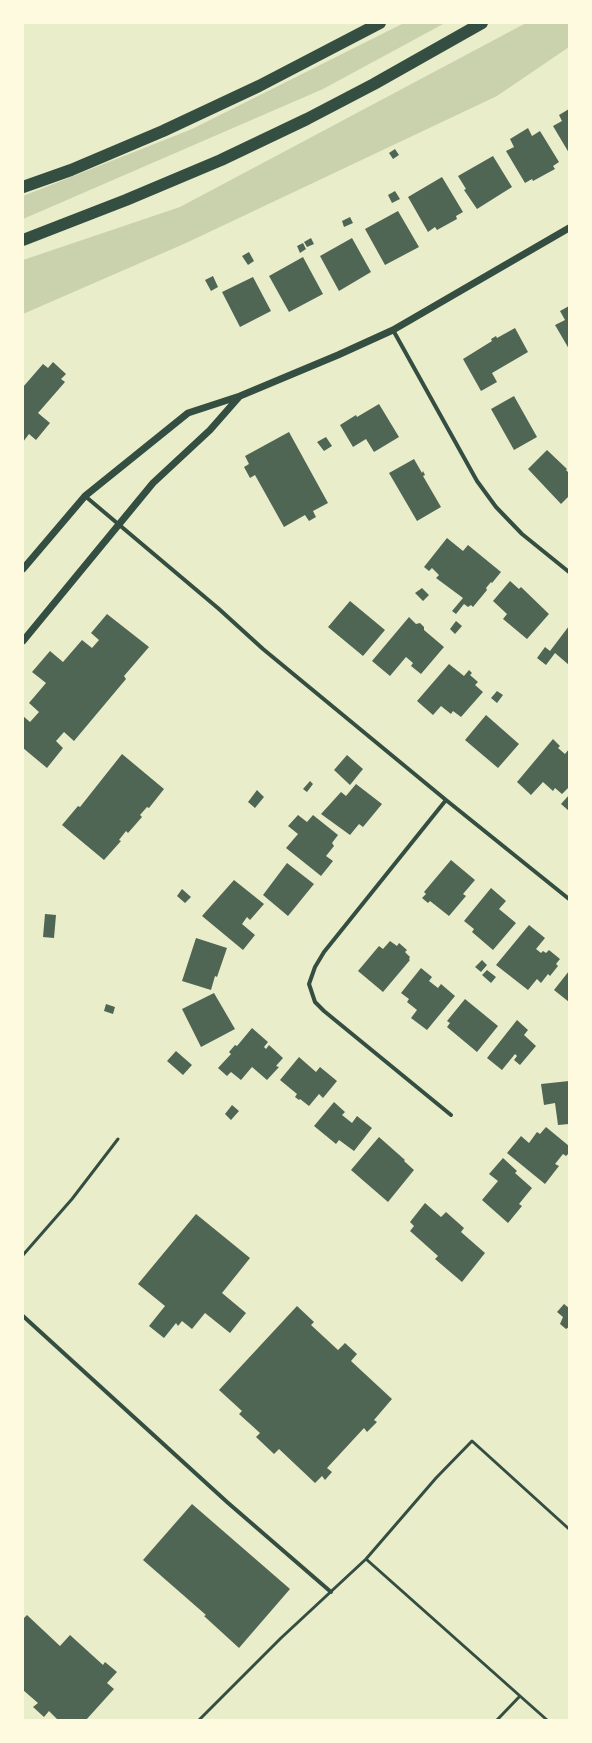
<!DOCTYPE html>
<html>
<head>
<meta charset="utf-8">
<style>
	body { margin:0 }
	#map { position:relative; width:592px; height:1743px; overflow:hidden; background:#e9edc9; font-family:"PT Sans",sans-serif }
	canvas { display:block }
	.frame { position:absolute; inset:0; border:24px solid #fefae0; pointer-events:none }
</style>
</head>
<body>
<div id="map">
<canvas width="592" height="1743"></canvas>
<div class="frame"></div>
</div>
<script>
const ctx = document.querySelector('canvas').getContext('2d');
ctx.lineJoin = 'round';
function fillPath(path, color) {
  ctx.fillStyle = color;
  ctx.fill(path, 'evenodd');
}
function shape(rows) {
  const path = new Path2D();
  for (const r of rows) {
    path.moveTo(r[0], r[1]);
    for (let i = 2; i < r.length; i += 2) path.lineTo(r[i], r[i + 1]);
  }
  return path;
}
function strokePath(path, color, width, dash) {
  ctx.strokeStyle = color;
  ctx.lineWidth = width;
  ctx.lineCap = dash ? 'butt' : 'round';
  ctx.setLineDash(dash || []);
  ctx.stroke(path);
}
const green = shape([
	[404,23,445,23,323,89,23,219,23,196,192,129],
	[526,23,569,23,569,47,497,96,186,243,23,314,23,260,180,207]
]);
const building = shape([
	[569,109,569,153,553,126,562,121,559,115],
	[528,128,532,136,540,131,559,162,553,166,555,169,533,181,532,179,525,183,506,151,514,147,510,139],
	[395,149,399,155,393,159,389,153],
	[493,156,512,187,477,209,464,190,466,189,458,176],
	[442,177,463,212,456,216,457,219,437,230,435,227,428,232,408,197],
	[395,191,400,199,392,203,388,195],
	[398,211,419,247,385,265,365,229],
	[350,217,353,223,344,227,342,221],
	[311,238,314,244,307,247,304,242],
	[352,238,371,272,339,291,320,256],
	[303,243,306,249,300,253,297,246],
	[249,252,254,261,248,265,242,256],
	[303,257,323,294,289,312,269,276],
	[213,276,218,287,211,291,205,280],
	[253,277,271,311,240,327,222,292],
	[569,306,569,349,555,325,565,320,560,311],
	[515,328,528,352,492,373,497,382,481,391,463,359,492,341,491,339,496,336,497,338],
	[53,362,66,374,61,379,65,382,38,413,50,423,36,440,29,434,23,442,23,387,43,364,48,368],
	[514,396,537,437,514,450,491,409],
	[379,404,399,437,374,452,366,439,353,447,340,425,356,415,357,417],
	[289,432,328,503,313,511,316,517,309,521,305,515,284,527,255,475,250,478,244,467,249,464,245,456],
	[326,437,332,446,324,451,317,442],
	[547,450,567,469,566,470,569,473,569,496,561,504,528,469],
	[414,459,422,473,423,471,425,475,423,476,441,507,417,521,389,473],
	[447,538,463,551,468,545,501,572,492,583,491,582,486,588,487,590,473,607,471,605,468,607,464,604,456,614,452,611,463,598,436,578,439,575,432,568,429,571,424,567],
	[510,581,519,589,521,587,549,614,527,639,503,619,507,614,493,601],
	[422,588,429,595,423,601,415,593],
	[350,601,385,630,363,656,328,627],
	[107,614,149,647,124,676,126,679,74,741,64,732,56,741,63,748,47,768,23,748,23,716,30,722,39,712,29,703,46,683,32,672,50,651,63,662,82,640,92,648,99,640,91,633],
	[409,617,416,624,420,623,424,627,424,630,444,647,421,674,411,666,413,663,406,657,390,676,372,661],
	[456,621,462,626,455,634,450,629],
	[569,626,569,665,555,653,546,665,537,658,545,647,550,651],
	[449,664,464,676,469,670,472,673,470,675,478,682,475,685,483,692,461,717,453,711,451,714,441,706,433,715,417,701],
	[497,691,503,695,497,703,491,698],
	[486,715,519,744,498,768,465,740],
	[553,739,560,746,558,748,565,754,569,749,569,787,562,794,555,788,553,791,543,782,531,795,517,782],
	[122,754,164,789,149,808,147,807,140,815,142,817,128,833,126,831,119,840,121,841,104,860,62,825,78,806,80,807],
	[347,755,363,769,350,785,334,770],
	[310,781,313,784,307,792,303,789],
	[356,784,382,804,363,827,359,824,350,835,321,814,341,792,346,796],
	[257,790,264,797,255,808,248,802],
	[569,795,569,811,561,804],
	[298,815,307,822,313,815,338,835,332,843,334,846,326,856,333,861,321,876,286,848,298,834,288,826],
	[451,860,475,880,463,894,466,896,449,916,430,901,428,903,422,898,426,894,424,892],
	[287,863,314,884,288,916,263,895],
	[234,880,264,904,250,920,247,917,242,924,255,935,243,950,202,916],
	[491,888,506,901,499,909,516,923,493,950,472,932,474,929,464,921],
	[182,889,191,897,185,903,177,896],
	[45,914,56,915,54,938,43,937],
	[529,925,545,938,536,949,541,953,543,951,546,953,549,950,560,959,556,964,558,966,550,976,548,974,541,983,537,979,528,990,496,965],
	[196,938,227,948,217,977,215,976,211,990,182,981],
	[390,941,397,946,399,943,407,950,405,952,410,957,409,959,410,960,383,992,358,971,379,946,383,949],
	[482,960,487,965,481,972,475,967],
	[421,968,432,977,429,981,438,988,441,984,455,996,427,1030,411,1018,417,1010,407,1002,409,999,401,993],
	[487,970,496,977,491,983,482,975],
	[569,971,569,1002,554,990],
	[214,993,235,1029,201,1047,182,1009],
	[465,999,498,1026,477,1052,447,1027,450,1023,447,1021],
	[106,1004,115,1007,113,1014,104,1011],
	[517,1020,528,1030,524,1035,536,1046,520,1065,514,1060,517,1056,515,1054,502,1070,487,1058],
	[252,1028,268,1042,264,1047,266,1049,269,1045,283,1058,276,1066,279,1067,267,1080,252,1067,241,1080,231,1072,227,1076,218,1068,231,1054,229,1052,235,1045,237,1046],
	[176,1051,192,1065,183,1075,167,1061],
	[299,1057,316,1072,320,1067,337,1081,323,1098,319,1094,309,1106,300,1099,299,1100,295,1097,297,1094,280,1080],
	[569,1081,569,1124,558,1125,555,1103,544,1105,541,1084],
	[334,1102,345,1112,342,1115,352,1123,357,1116,372,1128,354,1151,339,1140,336,1144,314,1126],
	[232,1105,239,1111,231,1120,225,1114],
	[546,1127,569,1146,569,1153,566,1156,563,1154,555,1164,559,1166,545,1184,507,1153,521,1136,529,1143,537,1132,540,1134],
	[379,1137,405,1160,404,1161,414,1170,388,1202,351,1170],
	[503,1158,517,1171,515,1173,532,1188,519,1204,522,1206,508,1223,482,1200,498,1181,489,1174],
	[425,1203,441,1217,446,1212,464,1228,461,1232,485,1253,462,1282,435,1259,438,1256,410,1231,414,1226,410,1222],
	[196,1214,250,1258,222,1293,246,1313,230,1333,205,1313,192,1329,182,1321,178,1326,176,1323,164,1338,149,1326,165,1306,138,1284],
	[564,1304,569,1308,569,1327,566,1329,560,1324,563,1317,557,1312],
	[297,1306,314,1322,311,1325,338,1350,345,1343,357,1354,351,1361,392,1399,374,1420,377,1422,367,1432,364,1428,327,1468,332,1472,325,1480,322,1476,315,1483,279,1449,274,1454,256,1437,260,1433,239,1414,242,1411,219,1390],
	[192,1504,290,1589,239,1648,204,1616,206,1615,143,1560],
	[27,1615,60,1646,70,1635,103,1665,105,1662,117,1672,107,1683,114,1689,86,1720,58,1720,49,1711,44,1717,33,1707,38,1703,23,1690,23,1619]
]);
const service = shape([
	[23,1255,72,1199,118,1139],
	[366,1559,547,1720],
	[199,1720,281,1638,366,1559,436,1478,472,1441,569,1529],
	[497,1720,520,1696]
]);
const minor = shape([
	[393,330,477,481,496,507,522,534,569,572],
	[85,496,219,609,263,649,446,800,569,899],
	[446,800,324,952,315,967,309,984,315,1002,324,1011,451,1115],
	[23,1316,227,1502,331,1592]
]);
const tertiary = shape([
	[23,569,85,496,188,413,240,396,338,355,393,330,569,228],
	[23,641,153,483,210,430,239,397]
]);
const motorway = shape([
	[23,187,71,170,163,131,259,86,380,23],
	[23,240,126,200,221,160,307,119,374,84,482,23]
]);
fillPath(green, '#cad2ad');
fillPath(building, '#4f6655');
strokePath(service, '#344e41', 3);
strokePath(minor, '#344e41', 4);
strokePath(tertiary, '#344e41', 7);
strokePath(motorway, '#344e41', 12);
</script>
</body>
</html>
